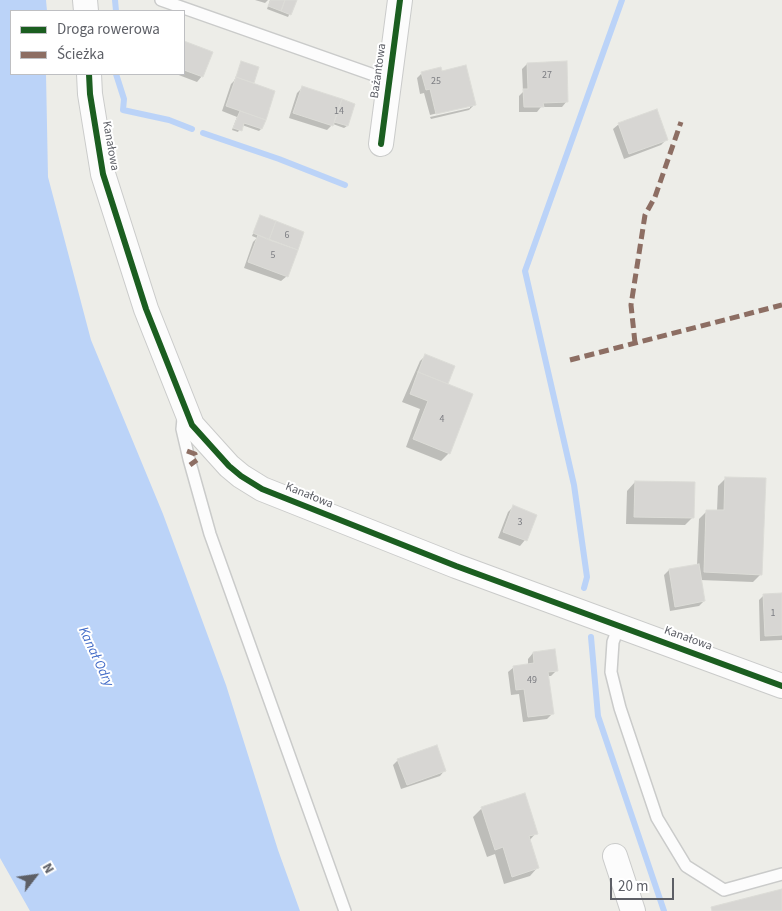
<!DOCTYPE html>
<html>
<head>
<meta charset="utf-8">
<style>
	body { margin:0 }
	#map { position:relative; width:782px; height:911px; overflow:hidden; background:#edede8; font-family:"Source Sans 3",sans-serif }
	canvas { display:block }
	.legend { position:absolute; left:10px; top:10px; width:175px; height:65px; box-sizing:border-box; background:#fff; border:1px solid #bebfc2; margin:0; padding:6px 9px; list-style:none; font-size:15px; color:#5d5f66 }
	.legend li { display:flex; align-items:center; gap:10px; height:25px }
	.legend b { width:25px; border:1px solid #bebfc2 }
	.north { position:absolute; left:10px; top:851px; width:50px; height:50px; -webkit-text-stroke:4px #fff; paint-order:stroke; rotate:60deg; font-size:14px; font-weight:700; line-height:20px; text-align:center; color:#5d5f66 }
	.north::after { content:''; display:block; margin:auto; width:18px; height:22px; background:#5d5f66; clip-path:polygon(50% 0,100% 100%,50% 72%,0 100%) }
	.scale { position:absolute; left:610px; top:878px; width:64px; height:22px; box-sizing:border-box; border:2px solid #5d5f66; border-top:0; padding-left:6px; font-size:15px; line-height:18px; white-space:nowrap; color:#5d5f66; -webkit-text-stroke:4px #fff; paint-order:stroke }
</style>
</head>
<body>
<div id="map">
<canvas width="782" height="911"></canvas>
<ul class="legend">
<li><b style="height:6px;background:#1b5e20"></b>Droga rowerowa</li>
<li><b style="height:6px;background:#8d6e63"></b>Ścieżka</li>
</ul>
<div class="north">N</div>
<div class="scale">20 m</div>
</div>
<script>
const ctx = document.querySelector('canvas').getContext('2d');
ctx.lineJoin = 'round';
function fillPath(path, color) {
  ctx.fillStyle = color;
  ctx.fill(path, 'evenodd');
}
function shape(rows) {
  const path = new Path2D();
  for (const r of rows) {
    path.moveTo(r[0], r[1]);
    for (let i = 2; i < r.length; i += 2) path.lineTo(r[i], r[i + 1]);
  }
  return path;
}
function strokePath(path, color, width, dash) {
  ctx.strokeStyle = color;
  ctx.lineWidth = width;
  ctx.lineCap = dash ? 'butt' : 'round';
  ctx.setLineDash(dash || []);
  ctx.stroke(path);
}
function label(font, color, halo, rows, align = 'center') {
  ctx.font = font + ' "Source Sans 3",sans-serif';
  ctx.lineWidth = 4;
  ctx.setLineDash([]);
  ctx.textBaseline = 'middle';
  ctx.strokeStyle = halo;
  ctx.fillStyle = color;
  for (const [text, x, y, turn = 0] of rows) {
    ctx.save();
    ctx.translate(x, y);
    ctx.rotate((+turn || 0) * Math.PI / 180);
    ctx.textAlign = isNaN(turn) ? turn : align;
    if (halo) ctx.strokeText(text, 0, 0);
    ctx.fillText(text, 0, 0);
    ctx.restore();
  }
}
const water = shape([
	[0,0,46,0,47,11,11,11,11,74,46,74,48,177,91,340,163,514,226,685,278,850,300,911,30,911,0,858]
]);
const shadow = shape([
	[255,0,268,0,265,3],
	[270,0,296,0,288,17,267,9],
	[184,42,211,52,202,76,197,82,176,74,184,74],
	[242,63,253,82,251,84,274,92,261,129,259,131,242,125,238,132,232,130,237,117,222,111,231,84,234,81],
	[527,64,567,101,562,107,541,107,537,112,519,112,519,96,523,92,522,69],
	[441,72,474,105,469,110,431,119,430,117,470,108,470,105,430,115,424,93,420,94,417,78,422,73],
	[302,88,347,126,344,128,333,124,327,130,289,118,297,93],
	[619,124,666,140,661,145,624,159,613,129],
	[260,217,287,276,281,281,244,268,253,242,257,238,252,236],
	[425,356,453,367,446,384,449,453,441,461,406,447,420,409,402,402,420,361],
	[726,478,761,574,753,582,700,580,704,601,699,606,670,611,664,575,669,570,697,565,699,519,707,511,717,511,718,486],
	[635,482,693,517,685,525,626,524,627,491],
	[513,507,535,515,525,540,520,546,498,538,508,512],
	[782,594,782,640,760,641,759,600,764,595],
	[554,651,557,670,551,676,548,676,553,713,547,719,523,722,519,694,511,695,508,672,514,667,528,665,528,659,533,653],
	[398,760,445,770,440,776,401,789,393,765],
	[482,808,536,833,529,841,538,867,530,876,504,884,495,854,487,857,473,817]
]);
const stream = shape([
	[115,0,116,11],
	[116,74,124,99,123,110,169,120,192,129],
	[203,133,279,159,345,185],
	[584,588,587,577,574,485,525,271,622,0],
	[591,637,598,716,664,911]
]);
const building = shape([
	[271,0,285,0,281,11,268,6,271,0],
	[285,0,297,0,291,15,281,11,285,0],
	[184,41,213,52,203,77,184,70,184,41],
	[241,61,259,67,254,83,236,77,241,61],
	[567,61,568,102,543,103,544,107,524,107,523,89,528,89,527,63,567,61],
	[466,65,476,105,436,114,430,89,426,90,421,72,441,67,442,71,466,65],
	[236,77,275,91,266,120,226,106,236,77],
	[302,86,342,99,333,126,293,113,302,86],
	[342,99,355,104,348,126,334,122,342,99],
	[657,109,668,140,629,154,618,123,657,109],
	[240,111,266,120,262,129,244,123,242,131,233,128,240,111],
	[260,215,276,221,269,240,253,233,260,215],
	[276,221,304,232,298,250,269,240,276,221],
	[258,235,298,250,288,277,248,262,258,235],
	[425,354,455,366,448,384,418,372,425,354],
	[418,372,473,394,450,454,413,439,428,401,410,394,418,372],
	[725,477,766,478,762,575,704,572,706,510,724,510,725,477],
	[635,481,695,482,694,518,634,517,635,481],
	[513,505,537,515,527,541,503,532,513,505],
	[699,564,705,601,675,607,669,569,699,564],
	[782,593,782,635,765,636,763,594,782,593],
	[555,649,558,671,548,672,554,714,528,717,524,689,516,690,513,666,534,663,533,652,555,649],
	[437,745,446,771,407,785,397,759,437,745],
	[525,793,538,834,529,836,539,868,512,877,503,847,495,850,481,807,525,793],
	[782,889,782,911,712,911,711,907,782,889]
]);
const service = shape([
	[161,0,388,80],
	[183,419,182,429,189,459,210,534,345,911],
	[619,626,613,642,611,672,620,708,657,818,686,866,724,890,782,874]
]);
const minor = shape([
	[85,0,86,11],
	[89,74,90,94,103,174,146,309,192,425,229,466,241,476,262,489,456,566,782,686],
	[381,144,400,0],
	[615,856,633,911]
]);
const quiet = shape([
	[635,343,631,305,645,215,655,197,681,122],
	[570,360,782,305],
	[187,451,195,454,197,460,190,465]
]);
const cycleway = shape([
	[89,74,90,94,103,174,146,309,192,425,229,466,241,476,262,489,456,566,782,686],
	[381,144,400,0]
]);
const numberNames = [
	["27",547,76],
	["25",436,82],
	["14",339,112],
	["6",287,236],
	["5",273,256],
	["4",442,420],
	["3",520,523],
	["1",773,614],
	["49",532,681]
];
const streetNames = [
	["Bażantowa",379,71,-82],
	["Kanałowa",110,146,80],
	["Kanałowa",309,496,22],
	["Kanałowa",688,639,20]
];
const waterNames = [
	["Kanał Odry",95,657,65]
];
fillPath(water, '#bbd3f8');
fillPath(shadow, '#0003');
strokePath(stream, '#bbd3f8', 6);
fillPath(building, '#d7d6d3');
strokePath(building, '#dcdcd7', 1);
strokePath(service, '#cacbca', 14);
strokePath(minor, '#cacbca', 26);
strokePath(service, '#fcfcfc', 11);
strokePath(minor, '#fcfcfc', 24);
strokePath(quiet, '#8d6e63', 5, [10, 5]);
strokePath(cycleway, '#1b5e20', 6);
label('10px', '#7c7d82', null, numberNames);
label('12px', '#5d5f66', '#fff', streetNames);
label('italic 14px', '#436cc8', '#fff', waterNames);
</script>
</body>
</html>
